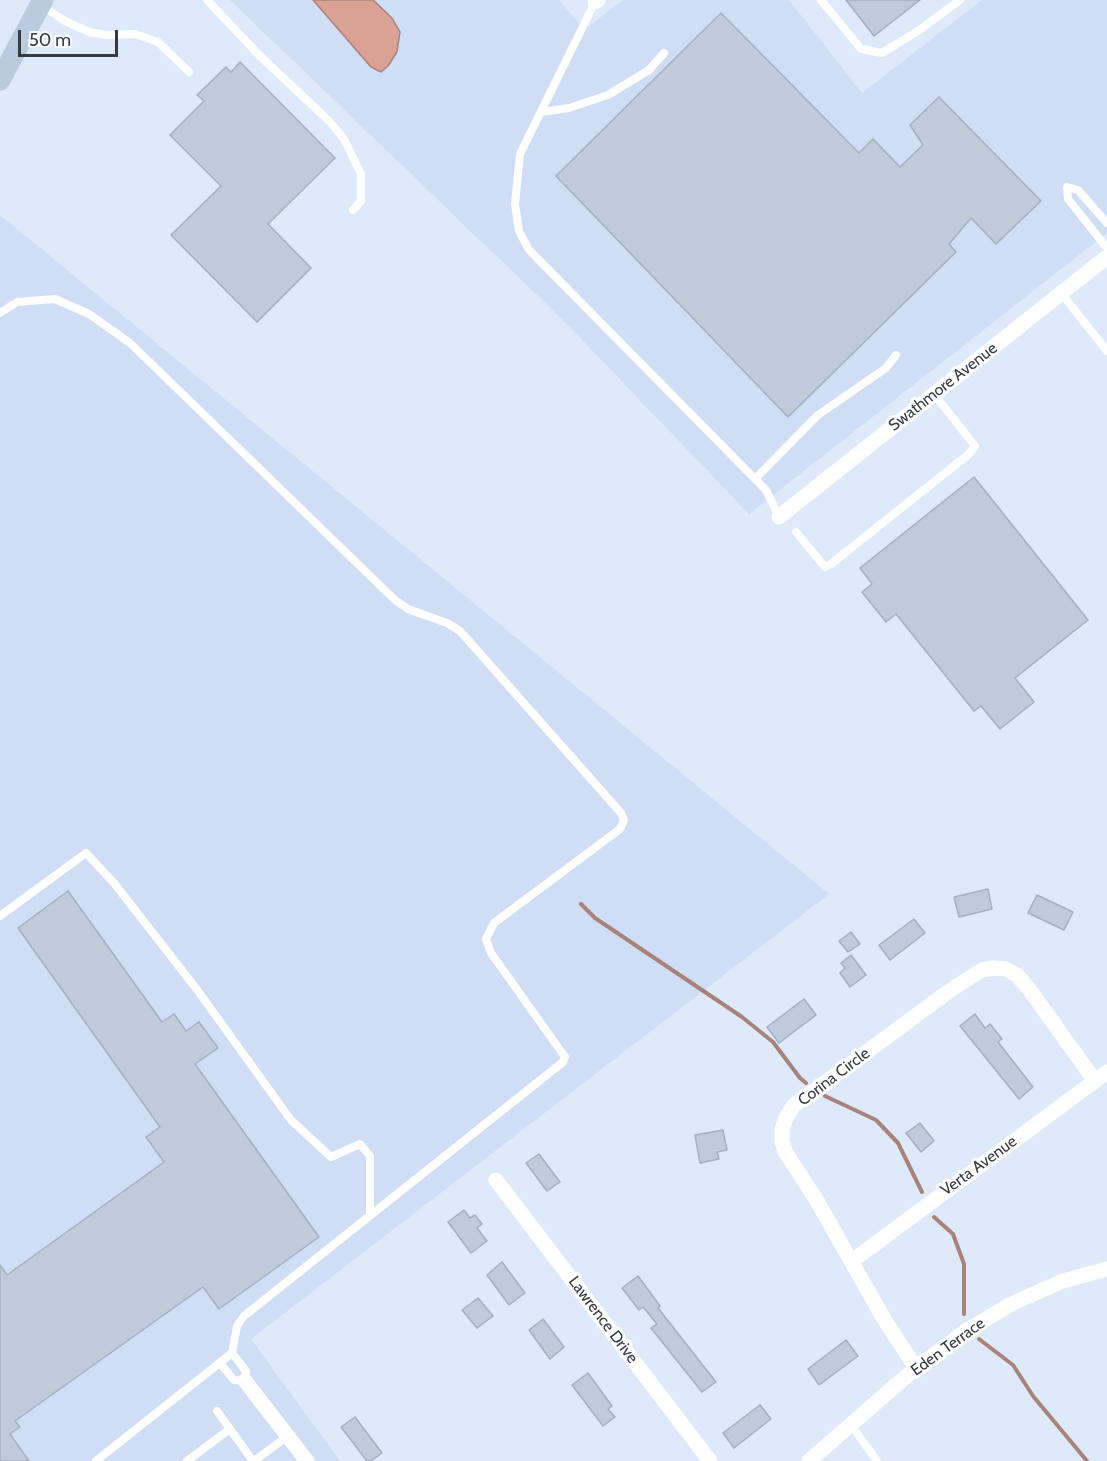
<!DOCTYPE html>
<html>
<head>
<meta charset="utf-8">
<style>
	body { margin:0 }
	#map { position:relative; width:1107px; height:1461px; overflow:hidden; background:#dee9fa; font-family:Cabin,sans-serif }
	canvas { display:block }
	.scale { position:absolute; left:18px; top:30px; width:100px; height:27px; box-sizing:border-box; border:3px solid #363a41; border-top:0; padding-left:8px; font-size:18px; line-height:21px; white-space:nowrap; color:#363a41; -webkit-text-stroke:4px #fff; paint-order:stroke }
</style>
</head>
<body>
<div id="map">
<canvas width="1107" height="1461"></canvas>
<div class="scale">50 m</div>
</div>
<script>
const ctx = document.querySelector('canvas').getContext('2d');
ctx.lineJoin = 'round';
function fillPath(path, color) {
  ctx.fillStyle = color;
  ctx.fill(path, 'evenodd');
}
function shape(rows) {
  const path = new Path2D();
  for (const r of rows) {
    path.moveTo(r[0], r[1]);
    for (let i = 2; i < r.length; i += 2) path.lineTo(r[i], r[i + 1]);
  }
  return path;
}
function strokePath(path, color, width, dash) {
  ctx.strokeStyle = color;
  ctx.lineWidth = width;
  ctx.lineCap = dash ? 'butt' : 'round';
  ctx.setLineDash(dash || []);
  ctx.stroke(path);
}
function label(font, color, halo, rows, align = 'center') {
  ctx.font = font + ' Cabin,sans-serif';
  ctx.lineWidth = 6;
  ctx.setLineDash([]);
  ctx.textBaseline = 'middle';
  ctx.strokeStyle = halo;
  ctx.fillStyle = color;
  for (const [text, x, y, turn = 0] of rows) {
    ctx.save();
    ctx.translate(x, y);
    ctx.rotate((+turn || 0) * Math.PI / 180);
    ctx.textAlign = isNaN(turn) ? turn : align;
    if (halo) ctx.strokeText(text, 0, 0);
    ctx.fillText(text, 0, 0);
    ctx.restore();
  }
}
const built = shape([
	[230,0,559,0,584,30,623,0,789,0,862,93,982,0,1107,0,1107,233,749,514,562,319],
	[0,215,829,894,251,1339,340,1461,0,1461]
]);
const water = shape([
	[313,0,373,0,392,18,400,32,397,52,388,66,381,72,371,67,313,0]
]);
const stream = shape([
	[581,904,595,918,742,1017,773,1042,800,1078,806,1083],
	[825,1096,876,1120,898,1143,922,1192],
	[934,1217,953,1234,964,1264,964,1314],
	[979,1339,1013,1365,1033,1396,1087,1461]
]);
const building = shape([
	[846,0,920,0,874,36,846,0],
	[721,13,859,153,873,139,900,167,923,145,910,125,939,97,1041,201,996,244,971,218,949,244,956,252,788,417,556,176,721,13],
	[240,62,335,158,268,224,311,268,257,322,171,235,221,186,170,135,204,101,197,95,226,67,231,72,240,62],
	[974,477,1088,620,1015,678,1034,702,1000,729,981,706,974,711,896,614,886,622,862,592,872,584,860,568,974,477],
	[988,889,992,909,959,917,954,897,988,889],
	[68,891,162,1022,174,1014,186,1031,199,1022,218,1048,195,1064,319,1237,219,1309,203,1287,15,1421,20,1427,10,1434,29,1461,0,1461,0,1265,7,1275,164,1162,146,1137,160,1127,18,928,68,891],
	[1037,895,1073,912,1064,930,1028,913,1037,895],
	[914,919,925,933,890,960,879,945,914,919],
	[851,932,860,944,848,952,839,941,851,932],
	[851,955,866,975,850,987,840,973,845,968,841,963,851,955],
	[804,999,816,1015,779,1043,767,1027,804,999],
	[975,1014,985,1028,990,1024,1002,1039,998,1042,1033,1087,1019,1099,960,1026,975,1014],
	[920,1123,934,1141,921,1152,906,1133,920,1123],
	[723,1130,727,1150,717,1152,719,1159,700,1163,695,1135,723,1130],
	[539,1154,560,1182,547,1191,526,1163,539,1154],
	[464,1210,470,1218,475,1215,482,1224,477,1228,487,1241,471,1253,448,1222,464,1210],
	[502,1262,525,1293,509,1305,487,1275,502,1262],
	[638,1276,660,1306,658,1308,716,1382,702,1392,651,1328,657,1324,643,1307,639,1310,622,1288,638,1276],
	[478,1298,493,1316,477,1328,462,1310,478,1298],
	[543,1319,564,1347,550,1359,529,1330,543,1319],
	[846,1340,858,1356,819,1385,808,1369,846,1340],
	[588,1373,612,1406,608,1409,615,1417,603,1426,572,1385,588,1373],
	[760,1405,771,1419,734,1448,723,1433,760,1405],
	[355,1417,382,1453,371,1461,367,1461,341,1427,355,1417]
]);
const lane = shape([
	[207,0,260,56,329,121,344,139,361,174,361,201,353,210],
	[594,0,595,2,520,154,515,204,519,231,529,250,766,490,779,517],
	[821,0,861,49,882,53,918,31,960,0],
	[42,6,65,21,89,32,107,35,135,34,158,42,189,72],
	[541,112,569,108,608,95,649,70,664,53],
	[1107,223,1078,190,1067,187,1068,199,1107,248],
	[1061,293,1107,351],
	[0,313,17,302,55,299,89,314,130,343,395,600,408,609,447,623,460,631,621,813,624,820,620,829,494,923,486,939,491,953,565,1057,563,1062,244,1316,237,1326,232,1353,96,1461],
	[755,479,818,415,886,368,896,355],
	[796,532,825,567,831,564,969,454,975,446,934,394],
	[0,916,86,853,114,883,198,991,291,1120,331,1157,360,1144,370,1156,370,1215],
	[220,1363,234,1380,245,1381,246,1371,232,1353],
	[217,1411,253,1461],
	[851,1425,877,1461],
	[187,1461,230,1429],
	[254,1461,288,1436]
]);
const street = shape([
	[595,2,598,0],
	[779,517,1107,257],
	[496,1180,710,1461],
	[852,1261,1107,1072],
	[916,1368,884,1319,817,1201,786,1153,782,1142,782,1129,786,1118,794,1105,804,1098,952,989,982,970,994,968,1006,969,1017,975,1029,989,1095,1081],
	[245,1381,307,1461],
	[809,1461,916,1368,966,1331,1013,1303,1063,1281,1107,1269]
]);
const secondary = shape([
	[0,80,43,0]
]);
const streetNames = [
	["Swathmore Avenue",943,387,-38],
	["Corina Circle",834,1077,-37],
	["Verta Avenue",979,1166,-36],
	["Lawrence Drive",603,1320,53],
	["Eden Terrace",948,1347,-36]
];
fillPath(built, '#cfdef5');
fillPath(water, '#d9a294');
strokePath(water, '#a8837b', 1.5);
strokePath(stream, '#a8837b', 4);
fillPath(building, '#bfcada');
strokePath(building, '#a4afbf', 1.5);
strokePath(lane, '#fff', 8);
strokePath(street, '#fff', 15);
strokePath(secondary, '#bccadf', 21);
label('16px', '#363a41', '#fff', streetNames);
</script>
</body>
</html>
